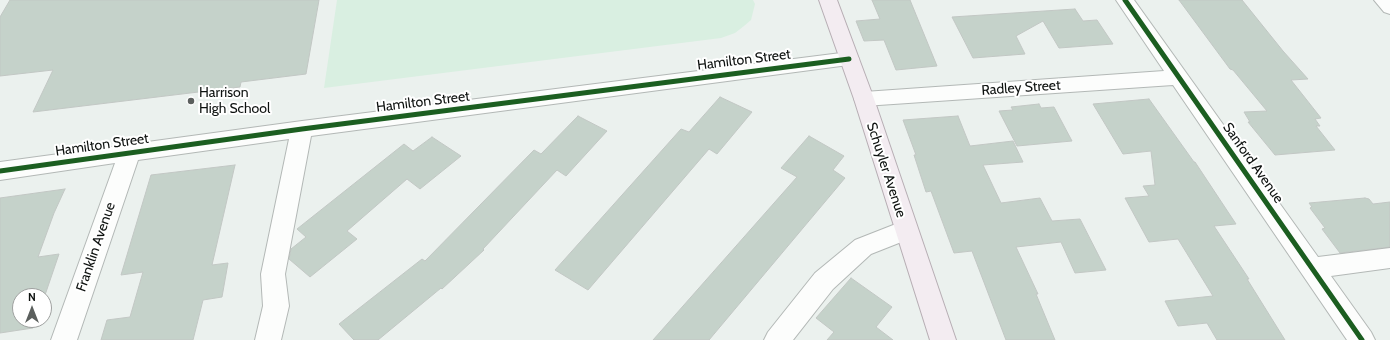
<!DOCTYPE html>
<html>
<head>
<meta charset="utf-8">
<style>
	body { margin:0 }
	#map { position:relative; width:1390px; height:340px; overflow:hidden; background:#ebf1ee; font-family:Cabin,sans-serif }
	canvas { display:block }
	.north { position:absolute; left:12px; top:288px; width:40px; height:40px; box-sizing:border-box; background:#fff; border:1px solid #9ea09f; border-radius:50%; rotate:0deg; font-size:11px; font-weight:700; line-height:16px; text-align:center; color:#0d110f }
	.north::after { content:''; display:block; margin:auto; width:14px; height:18px; background:#5b5f5d; clip-path:polygon(50% 0,100% 100%,50% 72%,0 100%) }
</style>
</head>
<body>
<div id="map">
<canvas width="1390" height="340"></canvas>
<div class="north">N</div>
</div>
<script>
const ctx = document.querySelector('canvas').getContext('2d');
ctx.lineJoin = 'round';
function fillPath(path, color) {
  ctx.fillStyle = color;
  ctx.fill(path, 'evenodd');
}
function shape(rows) {
  const path = new Path2D();
  for (const r of rows) {
    path.moveTo(r[0], r[1]);
    for (let i = 2; i < r.length; i += 2) path.lineTo(r[i], r[i + 1]);
  }
  return path;
}
function strokePath(path, color, width, dash) {
  ctx.strokeStyle = color;
  ctx.lineWidth = width;
  ctx.lineCap = dash ? 'butt' : 'round';
  ctx.setLineDash(dash || []);
  ctx.stroke(path);
}
function label(font, color, halo, rows, align = 'center') {
  ctx.font = font + ' Cabin,sans-serif';
  ctx.lineWidth = 4;
  ctx.setLineDash([]);
  ctx.textBaseline = 'middle';
  ctx.strokeStyle = halo;
  ctx.fillStyle = color;
  for (const [text, x, y, turn = 0] of rows) {
    ctx.save();
    ctx.translate(x, y);
    ctx.rotate((+turn || 0) * Math.PI / 180);
    ctx.textAlign = isNaN(turn) ? turn : align;
    if (halo) ctx.strokeText(text, 0, 0);
    ctx.fillText(text, 0, 0);
    ctx.restore();
  }
}
const green = shape([
	[337,0,753,0,755,4,751,20,744,26,735,33,721,38,324,88]
]);
const building = shape([
	[10,0,319,0,306,74,241,82,240,87,33,112,53,70,0,76,0,17,10,0],
	[872,0,910,0,937,66,896,70,884,40,864,41,856,21,880,19,872,0],
	[1179,0,1242,0,1283,51,1308,79,1291,80,1321,118,1315,119,1320,126,1316,126,1335,150,1275,155,1248,122,1250,122,1244,112,1267,111,1233,70,1230,69,1179,0],
	[1075,9,1083,21,1097,20,1113,44,1059,48,1043,21,1016,36,1025,54,973,58,952,17,1075,9],
	[720,97,752,112,717,154,709,149,588,290,555,270,681,129,689,132,720,97],
	[1149,99,1194,162,1195,162,1236,224,1214,226,1249,279,1247,279,1285,340,1217,340,1207,323,1178,326,1165,301,1213,296,1178,239,1149,242,1125,198,1149,196,1143,186,1155,185,1151,151,1123,154,1093,104,1149,99],
	[1039,104,1041,108,1054,107,1072,141,1017,146,999,111,1013,110,1011,107,1039,104],
	[578,116,607,131,566,176,557,170,483,249,484,250,442,289,441,288,378,340,354,340,339,324,422,259,425,261,534,150,541,154,578,116],
	[958,116,970,146,1013,141,1023,162,983,165,1001,203,1040,198,1052,221,1080,219,1106,270,1075,273,1061,242,1016,247,1038,294,1036,294,1055,340,1006,340,972,251,954,253,931,191,926,192,914,155,916,155,903,120,958,116],
	[809,136,844,156,833,170,845,178,709,340,653,340,797,177,781,168,809,136],
	[432,137,461,156,420,189,407,179,347,231,357,239,310,277,289,259,291,249,306,237,297,229,404,144,413,151,432,137],
	[235,165,212,265,228,263,222,297,203,300,193,340,101,340,107,320,130,317,143,272,121,275,151,175,235,165],
	[65,189,54,213,38,257,59,254,44,298,44,296,20,296,20,320,36,320,33,328,0,333,0,198,65,189],
	[1365,198,1369,199,1373,204,1390,202,1390,247,1340,253,1322,229,1325,228,1310,208,1312,207,1309,203,1365,198],
	[851,278,892,307,876,327,893,340,827,340,834,332,816,318,851,278]
]);
const minor = shape([
	[1116,0,1134,0,1318,257,1390,248,1390,268,1331,276,1371,332,1375,340,1347,340,1173,85,864,106,857,104,854,99,857,94,864,92,1164,71,1116,0],
	[1374,0,1390,0,1390,14,1384,12,1374,0],
	[849,52,856,54,859,59,856,64,311,136,285,274,289,306,281,340,255,340,263,306,261,274,289,139,138,160,77,340,51,340,115,163,0,180,0,162,302,121,849,52],
	[906,220,914,223,918,230,914,237,871,254,833,289,793,340,764,340,768,332,815,273,855,240,906,220]
]);
const major = shape([
	[819,0,837,0,874,99,956,340,930,340,854,99,819,0]
]);
const cycleway = shape([
	[1125,0,1362,340],
	[0,171,302,129,849,59]
]);
const markers = [
	[191,101,4,"#5b5f5d"]
];
const streetNames = [
	["Hamilton Street",744,60,-7],
	["Radley Street",1021,88,-4],
	["Hamilton Street",423,102,-7],
	["Hamilton Street",102,145,-8],
	["Sanford Avenue",1253,163,55],
	["Schuyler Avenue",886,170,72],
	["Franklin Avenue",96,247,-71]
];
const poiNames = [
	["Harrison",199,93],
	["High School",199,109]
];
fillPath(green, '#d9efe1');
fillPath(building, '#c5d2ca');
strokePath(building, '#c2c7c4', 1);
strokePath(minor, '#b3b8b6', 2);
strokePath(major, '#b7aeb4', 2);
fillPath(minor, '#fcfdfc');
fillPath(major, '#f3ecf1');
strokePath(cycleway, '#1b5e20', 5);
for (const [x, y, r, color] of markers) {
  const dot = new Path2D();
  dot.arc(x, y, r, 0, 2 * Math.PI);
  ctx.fillStyle = color;
  ctx.fill(dot);
  strokePath(dot, '#fff', 1.5);
}
label('14px', '#0d110f', '#fff', streetNames);
label('14px', '#0d110f', '#fff', poiNames, 'left');
</script>
</body>
</html>
